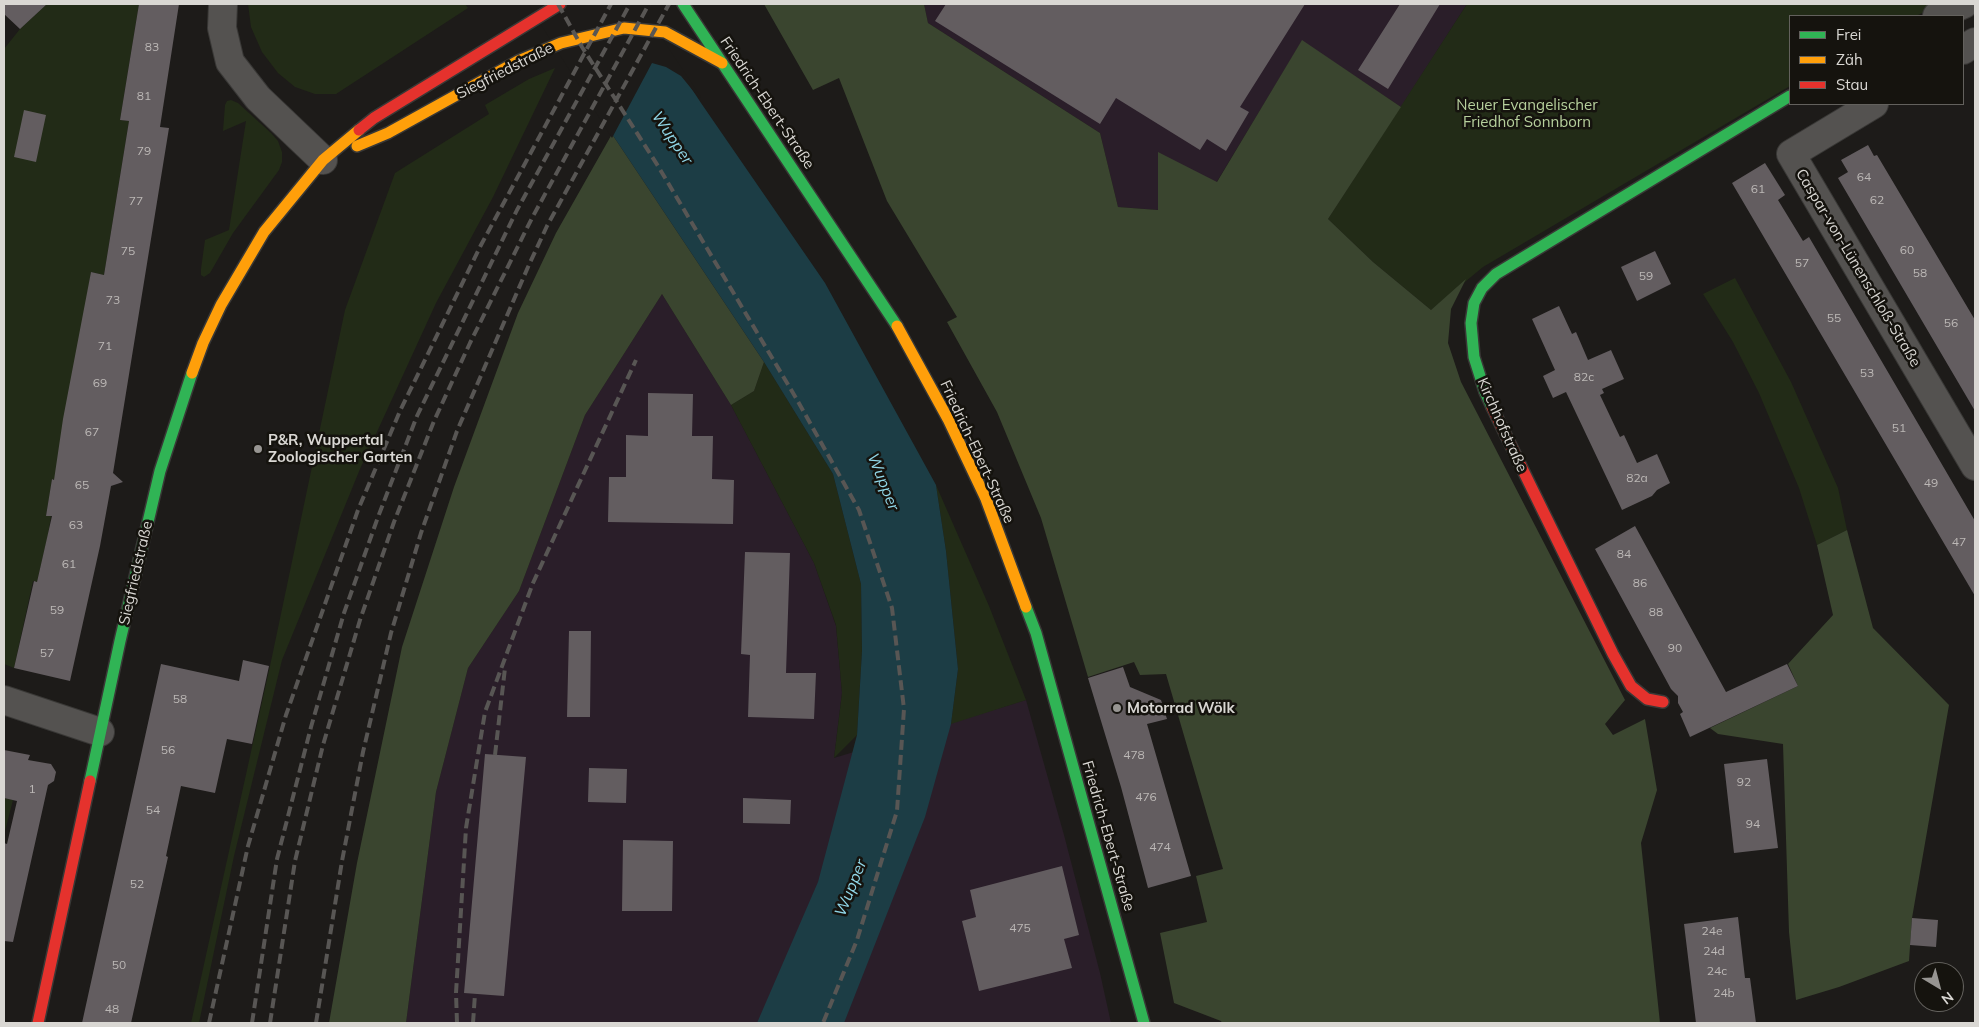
<!DOCTYPE html>
<html>
<head>
<meta charset="utf-8">
<style>
	body { margin:0 }
	#map { position:relative; width:1979px; height:1027px; overflow:hidden; background:#1d1b19; font-family:Mulish,sans-serif }
	canvas { display:block }
	.frame { position:absolute; inset:0; border:5px solid #d9d7d3; pointer-events:none }
	.legend { position:absolute; left:1789px; top:15px; width:175px; height:90px; box-sizing:border-box; background:#15130e; border:1px solid #63615d; margin:0; padding:6px 9px; list-style:none; font-size:15px; color:#d9d7d3 }
	.legend li { display:flex; align-items:center; gap:10px; height:25px }
	.legend b { width:25px; border:1px solid #63615d }
	.north { position:absolute; left:1914px; top:962px; width:50px; height:50px; box-sizing:border-box; background:#15130e; border:1px solid #63615d; border-radius:50%; rotate:143deg; font-size:14px; font-weight:700; line-height:20px; text-align:center; color:#d9d7d3 }
	.north::after { content:''; display:block; margin:auto; width:18px; height:22px; background:#979592; clip-path:polygon(50% 0,100% 100%,50% 72%,0 100%) }
</style>
</head>
<body>
<div id="map">
<canvas width="1979" height="1027"></canvas>
<div class="frame"></div>
<ul class="legend">
<li><b style="height:6px;background:#30b455"></b>Frei</li>
<li><b style="height:6px;background:#ff9f0a"></b>Zäh</li>
<li><b style="height:6px;background:#e5322d"></b>Stau</li>
</ul>
<div class="north">N</div>
</div>
<script>
const ctx = document.querySelector('canvas').getContext('2d');
ctx.lineJoin = 'round';
function fillPath(path, color) {
  ctx.fillStyle = color;
  ctx.fill(path, 'evenodd');
}
function shape(rows) {
  const path = new Path2D();
  for (const r of rows) {
    path.moveTo(r[0], r[1]);
    for (let i = 2; i < r.length; i += 2) path.lineTo(r[i], r[i + 1]);
  }
  return path;
}
function strokePath(path, color, width, dash) {
  ctx.strokeStyle = color;
  ctx.lineWidth = width;
  ctx.lineCap = dash ? 'butt' : 'round';
  ctx.setLineDash(dash || []);
  ctx.stroke(path);
}
function label(font, color, halo, rows, align = 'center') {
  ctx.font = font + ' Mulish,sans-serif';
  ctx.lineWidth = 5;
  ctx.setLineDash([]);
  ctx.textBaseline = 'middle';
  ctx.strokeStyle = halo;
  ctx.fillStyle = color;
  for (const [text, x, y, turn = 0] of rows) {
    ctx.save();
    ctx.translate(x, y);
    ctx.rotate((+turn || 0) * Math.PI / 180);
    ctx.textAlign = isNaN(turn) ? turn : align;
    if (halo) ctx.strokeText(text, 0, 0);
    ctx.fillText(text, 0, 0);
    ctx.restore();
  }
}
const industrial = shape([
	[924,4,1467,4,1401,107,1302,41,1216,183,1158,153,1158,210,1118,207,1100,133,928,23],
	[662,294,731,405,814,563,836,626,842,693,834,758,1026,700,1064,835,1100,973,1111,1023,406,1023,436,792,468,668,519,591,585,415]
]);
const green = shape([
	[47,4,139,4,120,120,129,121,104,275,91,272,57,480,52,479,49,498,46,516,51,516,48,535,37,582,33,581,14,668,4,664,4,49,20,29],
	[248,4,465,4,468,8,336,94,315,94,295,87,278,73,262,52,251,27],
	[1467,4,1941,4,1916,16,1790,16,1790,86,1483,267,1431,310,1373,262,1328,219],
	[555,68,493,197,436,303,360,469,282,660,234,856,199,1023,191,1023,270,666,345,310,395,173,489,114,485,105,529,79],
	[231,100,238,103,271,133,278,141,282,152,282,162,279,170,233,233,210,273,204,277,201,275,201,269,205,240,229,230,246,121,223,131,225,105,227,101],
	[1735,278,1791,382,1838,488,1847,530,1817,545,1799,488,1759,393,1733,342,1703,294],
	[764,362,833,474,861,584,862,651,857,735,834,758,842,693,836,625,814,563,731,405,754,391],
	[936,485,989,606,1026,700,951,724,958,669,946,551],
	[4,798,13,800,4,835]
]);
const forest = shape([
	[764,4,924,4,928,23,1100,133,1118,207,1158,210,1158,152,1217,182,1302,40,1401,107,1328,219,1373,262,1431,310,1466,279,1451,309,1448,343,1461,382,1625,700,1605,724,1613,735,1645,719,1657,790,1641,843,1660,1023,1222,1023,1221,1021,1174,1003,1160,933,1207,922,1196,876,1223,869,1166,674,1140,675,1134,662,1088,677,1041,518,997,412,947,322,957,317,887,201,839,78,813,90],
	[612,134,764,362,754,391,731,405,662,294,585,415,519,591,468,668,436,792,406,1023,329,1023,357,863,402,647,454,487,518,313,556,233],
	[1847,530,1873,628,1949,705,1912,918,1909,961,1839,987,1796,1000,1789,932,1783,744,1718,734,1710,728,1798,686,1788,664,1833,615,1817,545]
]);
const water = shape([
	[636,4,701,103,825,283,936,485,946,551,958,669,951,724,925,817,844,1023,757,1023,818,882,857,735,862,651,861,584,833,474,764,362,612,134]
]);
const pier = shape([
	[528,4,639,4,701,97,699,98,681,76,666,67,652,63,612,138]
]);
const building = shape([
	[4,4,47,4,20,29,4,14],
	[139,4,179,4,160,127,169,128,113,473,123,482,111,486,100,546,70,681,14,668,34,581,37,582,52,516,46,516,52,479,54,480,63,419,91,272,104,275,129,121,120,120],
	[946,4,1305,4,1240,107,1249,112,1226,151,1207,139,1200,150,1116,98,1100,124,935,21],
	[1400,4,1440,4,1388,89,1358,70],
	[24,110,46,115,36,162,14,157],
	[1868,145,1874,156,1877,155,1975,320,1975,411,1838,178,1848,172,1841,160],
	[1765,163,1785,195,1778,200,1803,241,1809,237,1975,521,1975,596,1732,183],
	[1655,251,1671,284,1637,301,1621,267],
	[1559,306,1572,334,1576,332,1588,360,1611,350,1624,379,1602,389,1604,393,1600,395,1620,437,1624,435,1637,463,1657,454,1670,483,1657,490,1652,496,1622,510,1566,392,1553,398,1543,376,1555,370,1532,319],
	[648,393,693,394,692,436,713,436,712,479,734,480,733,524,608,522,609,477,626,477,626,435,648,436],
	[1635,526,1726,692,1787,664,1798,686,1690,737,1680,714,1683,712,1678,703,1678,696,1671,689,1595,549],
	[745,552,790,553,786,673,816,673,814,719,748,717,750,655,741,654],
	[569,631,591,631,590,717,567,717],
	[243,660,269,666,252,744,227,739,215,793,181,786,166,856,168,857,131,1023,82,1023,161,664,239,681],
	[1123,667,1130,687,1161,700,1167,719,1147,724,1191,876,1148,888,1121,787,1088,678],
	[4,750,30,755,28,760,51,764,56,772,54,781,48,785,13,942,4,941,4,843,7,844,17,801,4,798],
	[485,754,526,757,504,996,464,993],
	[1767,759,1778,848,1734,853,1724,764],
	[589,768,627,769,626,803,588,802],
	[743,798,791,800,790,824,743,823],
	[623,840,673,841,672,911,622,911],
	[1062,866,1079,935,1064,939,1072,968,979,991,962,921,976,917,970,890],
	[1738,917,1745,978,1750,978,1756,1023,1696,1023,1684,924],
	[1912,918,1938,920,1936,947,1910,945]
]);
const street = shape([
	[223,4,222,28,230,62,258,98,323,160],
	[1937,16,1964,4],
	[1963,50,1975,42],
	[1874,104,1791,154,1975,466],
	[4,700,100,732]
]);
const fast = shape([
	[683,4,897,326],
	[1492,407,1485,392,1474,357,1471,323,1474,303,1482,288,1496,274,1790,96],
	[1026,607,1036,633,1144,1023],
	[90,781,120,641,160,471,192,373]
]);
const slow = shape([
	[357,146,388,133,518,61,561,43,624,28,665,32,722,63],
	[897,326,948,419,986,499,1026,607],
	[192,373,203,343,221,305,264,232,323,160,359,130]
]);
const jam = shape([
	[359,130,374,118,560,4],
	[1492,407,1613,654,1631,686,1647,699,1663,702],
	[38,1023,90,781]
]);
const rail = shape([
	[558,4,582,47,658,166,796,398,859,510,892,608,904,709,897,811,857,940,823,1023],
	[495,755,505,668],
	[209,1023,248,846,286,715,358,510,400,411,481,245,611,4],
	[252,1023,277,859,311,727,344,613,378,517,417,416,517,210,630,4],
	[270,1023,295,861,323,745,360,620,394,522,434,421,470,343,532,218,649,4],
	[316,1023,342,861,363,752,391,633,421,533,457,431,528,267,547,226,669,4],
	[457,1023,456,993,466,828,485,712,533,583,636,360],
	[473,1023,475,994]
]);
const markers = [
	[258,449,5,"#979592"],
	[1117,708,5,"#979592"]
];
const numberNames = [
	["83",152,47],
	["81",144,96],
	["79",144,151],
	["64",1864,177],
	["61",1758,189],
	["62",1877,200],
	["77",136,201],
	["60",1907,250],
	["75",128,251],
	["57",1802,263],
	["58",1920,273],
	["59",1646,276],
	["73",113,300],
	["55",1834,318],
	["56",1951,323],
	["71",105,346],
	["53",1867,373],
	["82c",1584,377],
	["69",100,383],
	["51",1899,428],
	["67",92,432],
	["82a",1637,478],
	["49",1931,483],
	["65",82,485],
	["63",76,525],
	["47",1959,542],
	["84",1624,554],
	["61",69,564],
	["86",1640,583],
	["59",57,610],
	["88",1656,612],
	["90",1675,648],
	["57",47,653],
	["58",180,699],
	["56",168,750],
	["478",1134,755],
	["92",1744,782],
	["1",32,789],
	["476",1146,797],
	["54",153,810],
	["94",1753,824],
	["474",1160,847],
	["52",137,884],
	["475",1020,928],
	["24e",1712,931],
	["24d",1714,951],
	["50",119,965],
	["24c",1717,971],
	["24b",1724,993],
	["48",112,1009]
];
const streetNames = [
	["Siegfriedstraße",505,71,-27],
	["Friedrich-Ebert-Straße",767,103,56],
	["Caspar-von-Lünenschloß-Straße",1858,268,59],
	["Kirchhofstraße",1502,425,66],
	["Friedrich-Ebert-Straße",977,452,65],
	["Siegfriedstraße",136,573,-77],
	["Friedrich-Ebert-Straße",1108,836,74]
];
const parkNames = [
	["Neuer Evangelischer",1527,105],
	["Friedhof Sonnborn",1527,122]
];
const poiNames = [
	["P&R, Wuppertal",268,440],
	["Zoologischer Garten",268,457],
	["Motorrad Wölk",1127,708]
];
const waterNames = [
	["Wupper",672,138,56],
	["Wupper",883,482,68],
	["Wupper",851,888,-68]
];
fillPath(industrial, '#2a1e29');
fillPath(green, '#222b17');
fillPath(forest, '#3a452f');
fillPath(water, '#1c3d45');
fillPath(pier, '#1d1b19');
fillPath(building, '#635d60');
strokePath(street, '#393836', 30);
strokePath(fast, '#393836', 14);
strokePath(slow, '#393836', 14);
strokePath(jam, '#393836', 14);
strokePath(street, '#545250', 28);
strokePath(fast, '#30b455', 11);
strokePath(slow, '#ff9f0a', 11);
strokePath(jam, '#e5322d', 11);
strokePath(rail, '#585654', 4, [10, 5]);
for (const [x, y, r, color] of markers) {
  const dot = new Path2D();
  dot.arc(x, y, r, 0, 2 * Math.PI);
  ctx.fillStyle = color;
  ctx.fill(dot);
  strokePath(dot, '#15130e', 2);
}
label('12px', '#bcb8b6', null, numberNames);
label('15px', '#d9d7d3', '#15130e', streetNames);
label('15px', '#b6cf9c', '#15130e', parkNames);
label('bold 15px', '#d9d7d3', '#15130e', poiNames, 'left');
label('italic 16px', '#90d6e7', '#15130e', waterNames);
</script>
</body>
</html>
